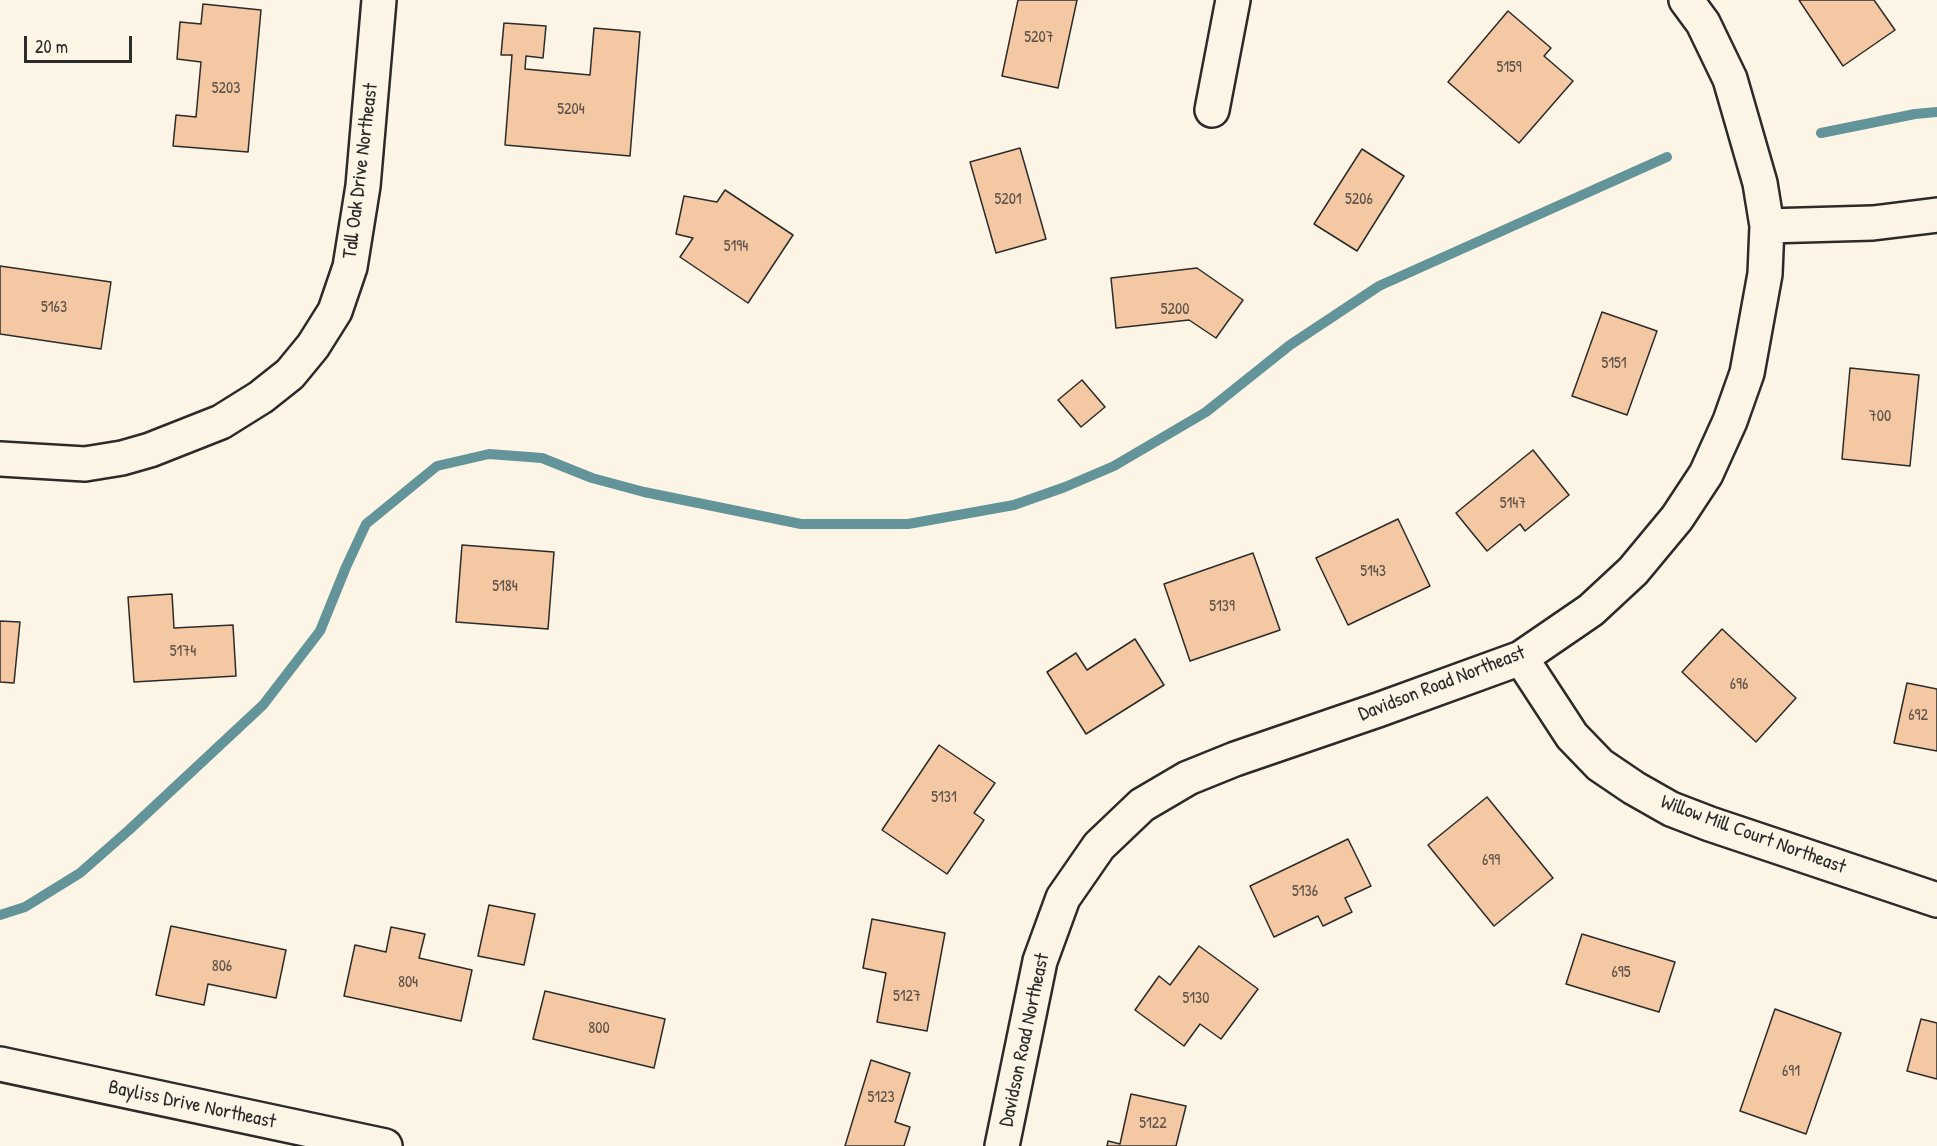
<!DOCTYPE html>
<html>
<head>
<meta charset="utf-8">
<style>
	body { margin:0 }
	#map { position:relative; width:1937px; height:1146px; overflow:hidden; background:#fcf5e5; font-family:"Patrick Hand",sans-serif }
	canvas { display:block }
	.scale { position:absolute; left:24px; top:36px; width:108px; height:27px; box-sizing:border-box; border:3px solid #2b2b2b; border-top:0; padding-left:8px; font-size:18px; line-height:21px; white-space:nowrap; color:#2b2b2b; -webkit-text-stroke:4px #fcf5e5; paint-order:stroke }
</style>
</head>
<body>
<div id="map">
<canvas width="1937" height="1146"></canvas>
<div class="scale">20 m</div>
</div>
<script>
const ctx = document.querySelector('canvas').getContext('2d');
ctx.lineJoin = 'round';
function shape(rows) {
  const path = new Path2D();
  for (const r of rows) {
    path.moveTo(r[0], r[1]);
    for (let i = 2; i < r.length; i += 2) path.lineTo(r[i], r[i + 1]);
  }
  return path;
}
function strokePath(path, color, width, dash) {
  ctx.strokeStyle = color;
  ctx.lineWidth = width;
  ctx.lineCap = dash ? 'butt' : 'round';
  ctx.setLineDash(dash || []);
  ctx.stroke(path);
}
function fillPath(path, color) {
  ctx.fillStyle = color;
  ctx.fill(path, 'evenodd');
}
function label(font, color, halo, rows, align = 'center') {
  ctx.font = font + ' "Patrick Hand",sans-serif';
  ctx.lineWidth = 4.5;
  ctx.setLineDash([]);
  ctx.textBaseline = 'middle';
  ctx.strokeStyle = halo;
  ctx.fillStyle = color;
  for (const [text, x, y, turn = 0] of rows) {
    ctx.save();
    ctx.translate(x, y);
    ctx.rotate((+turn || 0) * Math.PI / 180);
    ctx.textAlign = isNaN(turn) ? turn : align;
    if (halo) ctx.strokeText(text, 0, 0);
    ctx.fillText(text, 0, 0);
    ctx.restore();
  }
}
const stream = shape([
	[1821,133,1915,114,1937,112],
	[0,915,25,907,80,873,129,830,263,705,320,631,346,567,366,524,437,466,489,454,542,458,592,478,644,492,801,524,908,524,1014,505,1065,487,1114,466,1206,412,1290,345,1379,286,1667,157]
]);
const building = shape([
	[1018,0,1077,0,1058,88,1002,76,1018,0],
	[1799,0,1874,0,1895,30,1843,66,1799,0],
	[203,4,261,10,248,152,173,146,176,115,196,117,201,62,177,59,180,22,201,24,203,4],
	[1508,11,1551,48,1544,56,1573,81,1519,143,1448,82,1508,11],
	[504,23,546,26,543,58,526,56,525,69,590,75,594,28,640,32,630,156,505,145,512,55,501,55,504,23],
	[1020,148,1046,239,996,253,970,162,1020,148],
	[1362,149,1404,176,1357,251,1314,224,1362,149],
	[725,190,793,235,748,303,680,257,693,238,676,234,684,196,717,202,725,190],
	[0,266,111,282,101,349,0,334,0,266],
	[1197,268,1243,300,1216,338,1189,320,1116,328,1111,278,1197,268],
	[1602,312,1657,331,1627,415,1572,396,1602,312],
	[1850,368,1919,375,1910,466,1842,459,1850,368],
	[1082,380,1105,407,1081,427,1058,400,1082,380],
	[1533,450,1569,495,1525,531,1520,524,1487,551,1456,513,1533,450],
	[1398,519,1430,586,1348,625,1316,558,1398,519],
	[462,545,554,552,548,629,456,622,462,545],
	[1253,553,1280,630,1190,661,1164,584,1253,553],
	[172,594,174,628,233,625,236,676,134,682,128,597,172,594],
	[0,621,20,622,14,683,0,682,0,621],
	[1722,629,1796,698,1756,742,1682,672,1722,629],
	[1135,639,1164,685,1086,734,1047,672,1076,653,1087,670,1135,639],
	[1907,683,1937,689,1937,751,1894,743,1907,683],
	[939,745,995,783,974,813,984,820,947,874,882,830,939,745],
	[1487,797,1553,878,1494,926,1428,845,1487,797],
	[1348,839,1371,886,1345,898,1352,912,1323,926,1318,916,1274,937,1250,886,1348,839],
	[489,905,535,914,524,965,478,956,489,905],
	[872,919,945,933,927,1031,877,1022,886,973,863,968,872,919],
	[171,926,286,950,276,998,208,984,204,1005,156,995,171,926],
	[391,927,425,934,419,958,472,970,461,1021,344,996,355,945,386,952,391,927],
	[1582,934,1675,962,1659,1012,1566,984,1582,934],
	[1199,946,1258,989,1221,1039,1200,1024,1184,1046,1135,1010,1159,976,1170,985,1199,946],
	[545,991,665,1019,654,1068,533,1039,545,991],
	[1775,1009,1841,1033,1806,1134,1740,1111,1775,1009],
	[1921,1019,1937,1023,1937,1079,1907,1071,1921,1019],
	[871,1060,910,1073,895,1122,910,1127,904,1146,845,1146,871,1060],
	[1131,1094,1186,1106,1176,1146,1107,1146,1108,1141,1120,1144,1131,1094]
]);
const street = shape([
	[1212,110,1233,0],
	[1767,226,1873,223,1937,215],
	[0,459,85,464,122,458,150,450,221,422,261,397,290,374,313,346,335,311,350,267,363,186,379,0],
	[1521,658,1572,736,1600,765,1634,788,1671,809,1710,824,1937,900],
	[0,1064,385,1146],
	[1002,1146,1040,961,1063,898,1099,846,1142,805,1188,778,1235,759,1378,710,1521,658,1591,610,1633,571,1677,518,1706,474,1730,421,1747,373,1765,274,1767,226,1760,183,1730,79,1703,23,1686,0]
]);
const numberNames = [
	["5207",1039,38],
	["5159",1509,68],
	["5203",226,89],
	["5204",571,110],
	["5201",1008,200],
	["5206",1359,200],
	["5194",736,247],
	["5163",54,308],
	["5200",1175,310],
	["5151",1614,364],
	["700",1880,417],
	["5147",1513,504],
	["5143",1373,572],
	["5184",505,587],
	["5139",1222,607],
	["5174",183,652],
	["696",1739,685],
	["692",1918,716],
	["5131",944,798],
	["699",1491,861],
	["5136",1305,892],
	["806",222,967],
	["695",1621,973],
	["804",408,983],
	["5127",907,997],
	["5130",1196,999],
	["800",599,1029],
	["691",1791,1072],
	["5123",881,1098],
	["5122",1153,1124]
];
const streetNames = [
	["Tall Oak Drive Northeast",361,171,-83],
	["Davidson Road Northeast",1442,684,-21],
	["Willow Mill Court Northeast",1753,835,20],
	["Davidson Road Northeast",1025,1040,-78],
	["Bayliss Drive Northeast",192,1105,12]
];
strokePath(stream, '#63949a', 10);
fillPath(building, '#f4c8a3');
strokePath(building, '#2b2b2b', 1.5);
strokePath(street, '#2b2b2b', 38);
strokePath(street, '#fcf5e5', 33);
label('16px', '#5d5249', null, numberNames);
label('20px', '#2b2b2b', '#fcf5e5', streetNames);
</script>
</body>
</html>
